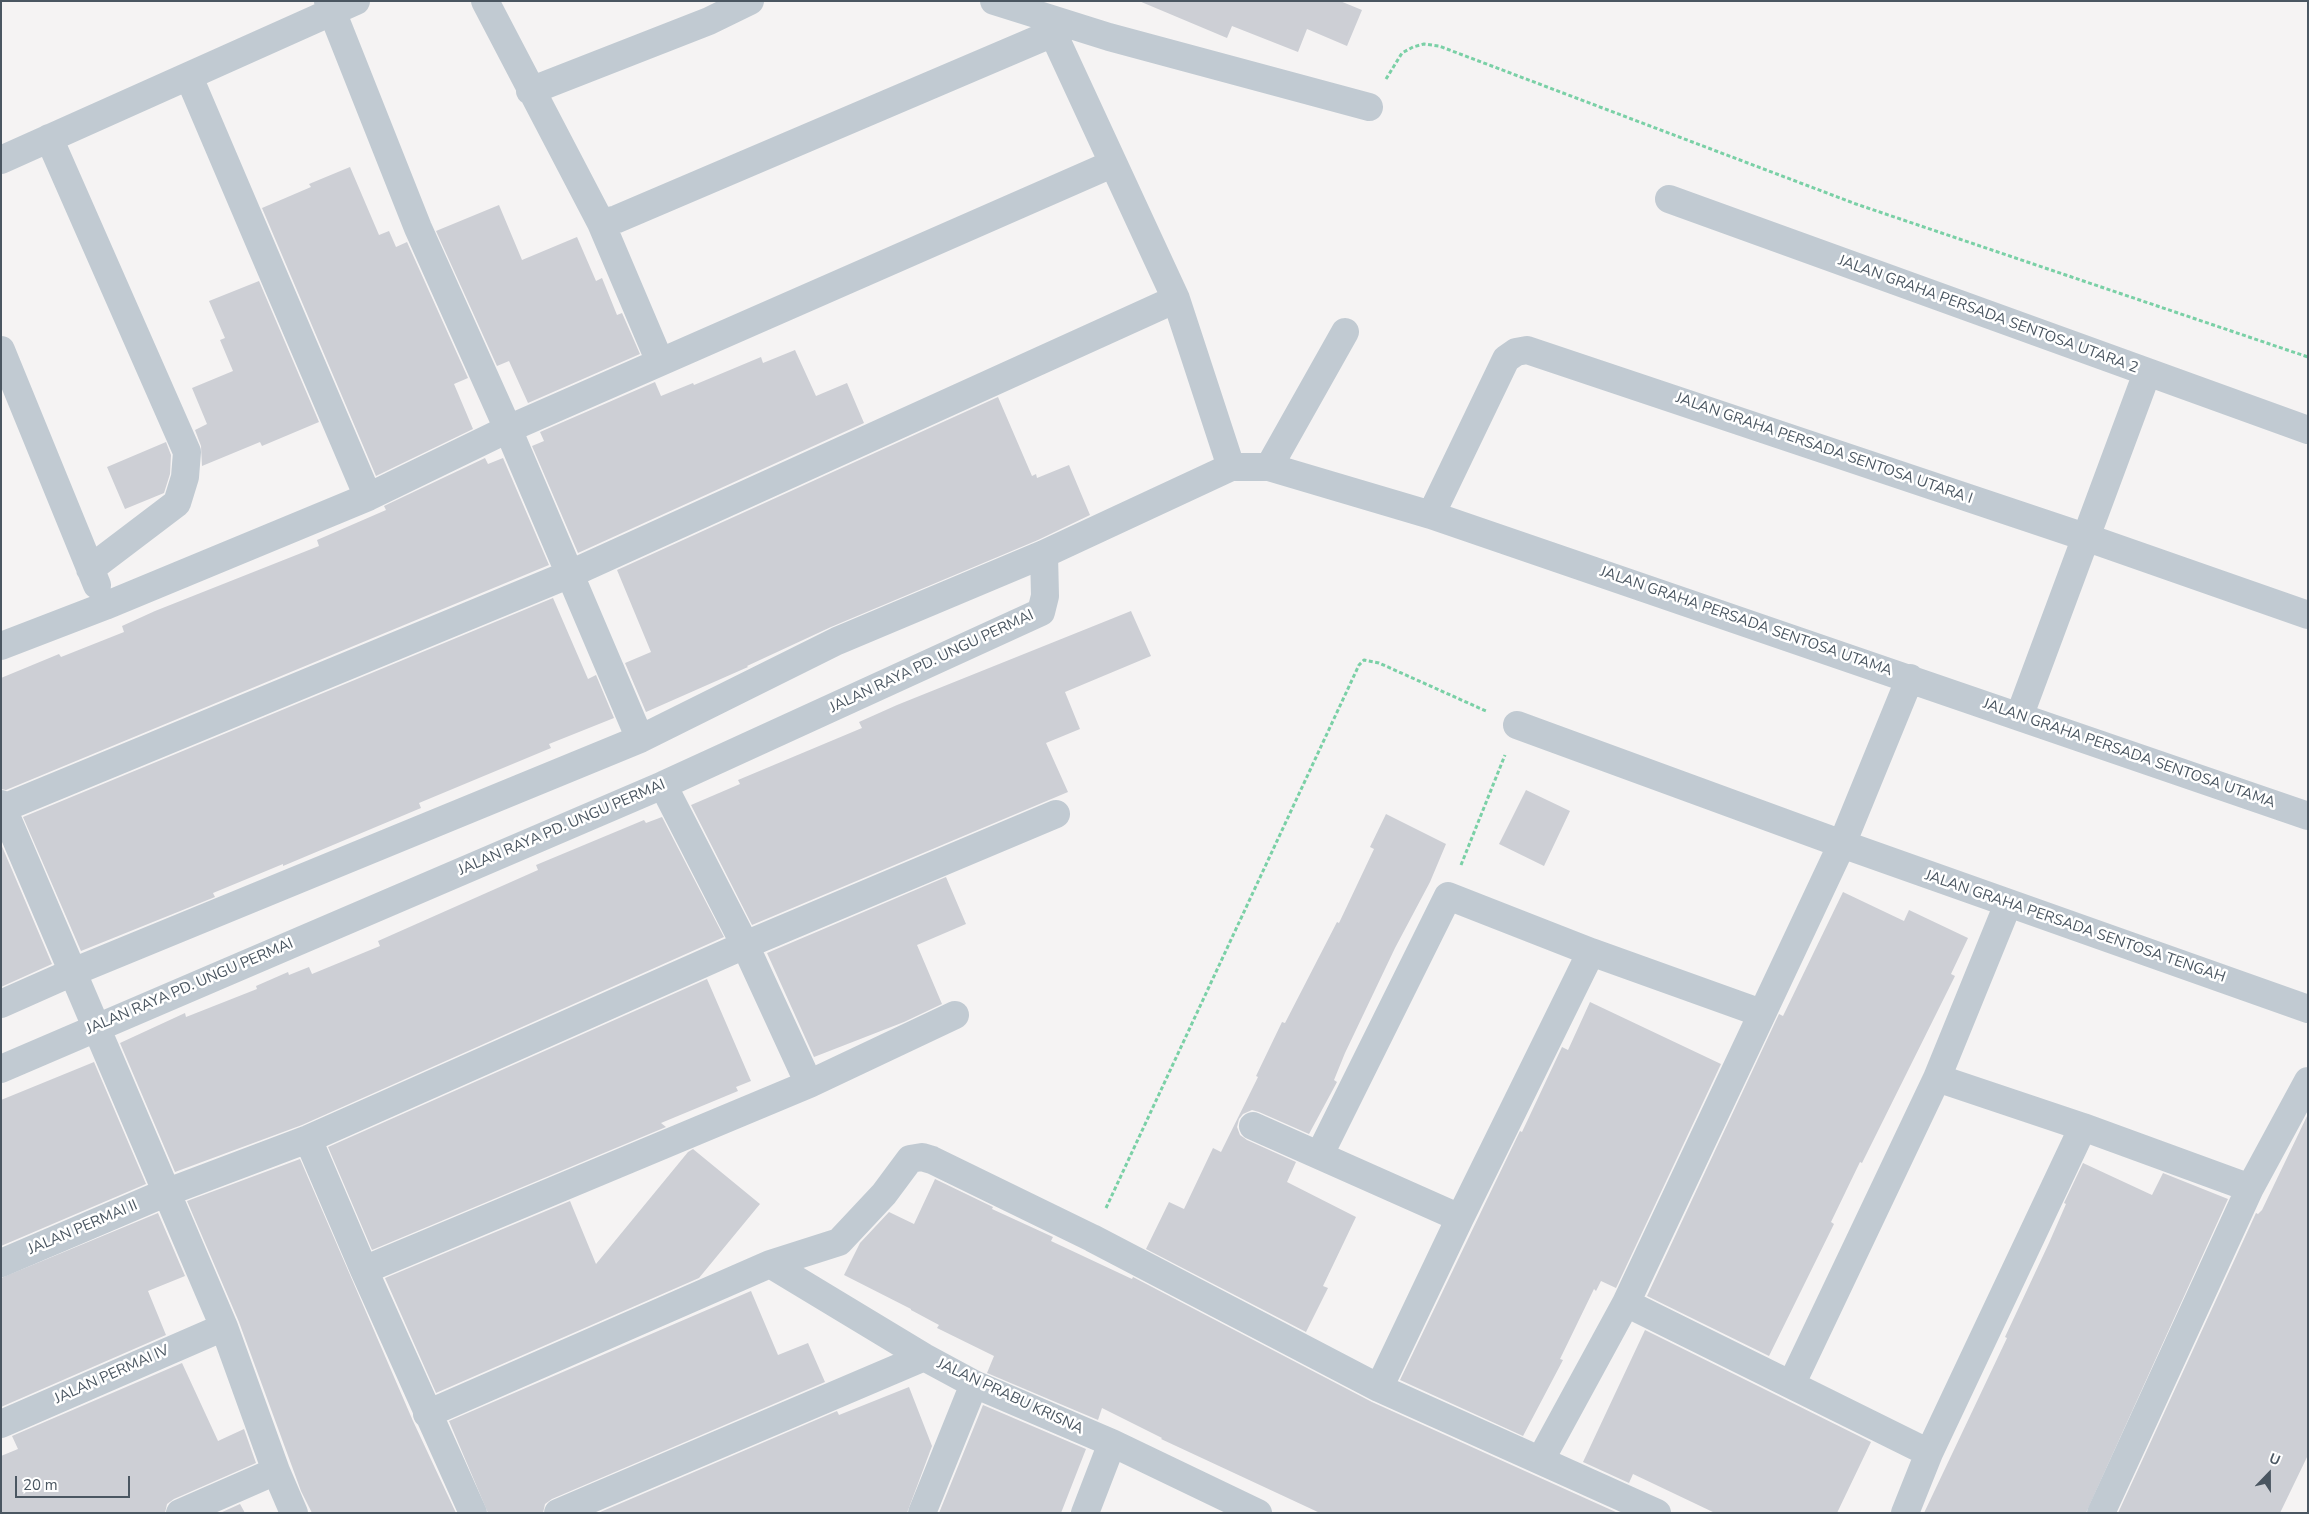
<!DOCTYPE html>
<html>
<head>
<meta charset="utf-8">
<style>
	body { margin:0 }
	#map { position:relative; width:2309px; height:1514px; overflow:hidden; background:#f5f3f3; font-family:"Nunito Sans",sans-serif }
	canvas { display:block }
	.frame { position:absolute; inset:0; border:2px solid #4a5661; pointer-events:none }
	.north { position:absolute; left:2244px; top:1449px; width:50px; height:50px; -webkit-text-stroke:4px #fff; paint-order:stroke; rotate:22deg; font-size:14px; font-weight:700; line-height:20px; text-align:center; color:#4a5661 }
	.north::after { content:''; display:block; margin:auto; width:18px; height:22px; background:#4a5661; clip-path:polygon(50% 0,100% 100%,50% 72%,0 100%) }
	.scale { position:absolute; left:15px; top:1476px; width:115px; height:22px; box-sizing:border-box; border:2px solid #4a5661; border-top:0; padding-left:6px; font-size:15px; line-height:18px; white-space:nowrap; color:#4a5661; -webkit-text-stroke:4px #fff; paint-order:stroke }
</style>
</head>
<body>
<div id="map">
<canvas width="2309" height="1514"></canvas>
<div class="frame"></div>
<div class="north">U</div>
<div class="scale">20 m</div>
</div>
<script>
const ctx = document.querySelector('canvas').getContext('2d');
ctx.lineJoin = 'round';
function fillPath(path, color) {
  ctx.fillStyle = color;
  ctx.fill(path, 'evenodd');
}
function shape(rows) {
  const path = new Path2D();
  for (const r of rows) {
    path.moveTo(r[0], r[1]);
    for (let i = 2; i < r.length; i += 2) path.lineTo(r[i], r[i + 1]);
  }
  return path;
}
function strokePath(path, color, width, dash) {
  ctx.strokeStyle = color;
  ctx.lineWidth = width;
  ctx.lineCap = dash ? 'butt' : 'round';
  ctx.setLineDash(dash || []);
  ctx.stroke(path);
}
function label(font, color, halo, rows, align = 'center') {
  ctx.font = font + ' "Nunito Sans",sans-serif';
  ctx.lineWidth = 5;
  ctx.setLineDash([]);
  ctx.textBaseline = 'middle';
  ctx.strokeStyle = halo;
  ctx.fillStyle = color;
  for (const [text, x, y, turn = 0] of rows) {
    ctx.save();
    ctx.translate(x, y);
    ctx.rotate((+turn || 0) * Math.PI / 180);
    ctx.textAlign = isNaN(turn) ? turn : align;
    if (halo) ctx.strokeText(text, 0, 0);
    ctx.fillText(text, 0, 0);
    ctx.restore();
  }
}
const building = shape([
	[1139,1,1340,1,1362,10,1347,46,1307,29,1298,52,1232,26,1227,38],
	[350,167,379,235,389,231,396,247,407,242,468,378,454,384,473,429,376,476,262,208,311,187,309,184],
	[499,205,522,260,577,237,596,281,602,278,617,315,622,313,640,354,528,403,509,361,497,366,436,231],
	[259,281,319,422,262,446,260,442,202,466,201,446,195,430,207,424,192,388,233,371,220,340,225,338,209,301],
	[795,350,816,396,847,383,864,423,578,553,532,446,544,441,540,432,655,382,661,396,693,383,694,385,761,357,763,363],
	[998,397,1032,476,1036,474,1037,478,1069,465,1090,515,1038,540,831,627,747,666,748,667,646,712,625,663,651,652,617,570],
	[166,442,171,455,170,474,164,493,125,509,107,467],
	[485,458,488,464,503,458,549,565,6,790,1,789,1,678,59,654,61,657,124,632,122,626,155,611,319,546,317,540,386,510,384,506],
	[553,598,588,679,596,675,614,718,549,744,551,748,419,803,421,808,283,866,283,864,213,893,215,897,81,951,23,817],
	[1131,611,1151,656,1065,692,1080,729,1046,743,1068,792,752,925,691,805,740,784,738,780,862,728,859,722,897,705],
	[1526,790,1570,811,1544,866,1499,844],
	[1386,814,1446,844,1430,882,1395,948,1345,1053,1334,1080,1337,1082,1309,1134,1259,1112,1252,1110,1243,1114,1239,1119,1237,1127,1240,1135,1247,1140,1296,1162,1287,1182,1356,1217,1323,1286,1328,1288,1306,1332,1146,1249,1169,1202,1184,1209,1213,1148,1221,1152,1258,1077,1256,1076,1282,1022,1285,1023,1337,922,1339,923,1374,849,1370,847],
	[662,817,724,937,302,1125,175,1172,120,1043,185,1013,186,1017,257,989,256,986,288,972,289,975,309,967,312,974,380,946,378,941,538,870,536,865,644,820,646,823],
	[1,844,52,964,1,987],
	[946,877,966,924,917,945,942,1004,904,1022,814,1057,767,953],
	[1843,892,1904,921,1909,910,1968,938,1951,974,1955,976,1862,1163,1860,1162,1831,1222,1834,1224,1769,1356,1647,1296,1779,1014,1783,1016],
	[707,979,751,1081,736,1087,738,1091,661,1123,666,1127,372,1250,328,1147],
	[1590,1002,1721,1064,1616,1288,1601,1281,1596,1291,1594,1289,1560,1359,1563,1360,1523,1436,1400,1380,1520,1131,1522,1132,1562,1047,1568,1050],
	[94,1062,146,1184,1,1246,1,1100],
	[2308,1114,2308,1455,2280,1513,2118,1513,2256,1213,2258,1214,2262,1210],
	[693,1149,760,1204,699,1278,436,1393,385,1278,570,1201,596,1264,688,1152],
	[300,1159,413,1421,456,1513,312,1513,301,1491,239,1322,187,1201],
	[2083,1163,2152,1195,2163,1173,2228,1199,2086,1513,1924,1513,2007,1338,2005,1337,2049,1243,2066,1204,2064,1203],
	[935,1179,993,1207,992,1209,1053,1237,1051,1241,1132,1279,1133,1277,1372,1402,1618,1513,1320,1513,1161,1439,1162,1438,1102,1408,1098,1420,987,1373,994,1356,937,1328,939,1325,911,1310,911,1309,844,1275,860,1243,889,1212,914,1224],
	[158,1213,185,1276,148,1291,166,1335,1,1407,1,1278],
	[751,1291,778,1355,808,1343,825,1382,552,1499,545,1504,543,1513,488,1513,449,1421],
	[1645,1330,1871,1442,1837,1513,1715,1513,1633,1474,1629,1483,1583,1462],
	[182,1363,218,1441,244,1429,256,1463,174,1499,167,1504,165,1513,1,1513,1,1456,18,1449,12,1436],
	[909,1387,932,1446,907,1513,598,1513,837,1411,839,1415],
	[983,1405,1086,1449,1061,1513,939,1513],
	[240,1504,245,1513,220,1513]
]);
const path = shape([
	[1386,79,1402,53,1413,47,1424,44,1439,46,1856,204,2308,357],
	[1461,865,1505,755],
	[1106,1208,1359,665,1364,660,1379,663,1486,711]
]);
const street = shape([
	[328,1,418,228,508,429,640,739],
	[485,1,601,223,617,219,1053,33],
	[994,1,1109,37,1369,107],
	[1069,25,1053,33,1176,299,1231,467],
	[189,77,368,497],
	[530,91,709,21,750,1],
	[49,138,187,452,185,477,177,503,90,569],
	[1,160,356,1],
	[1669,199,2308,430],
	[601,223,660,362],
	[1,350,97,585],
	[1269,467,1345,332],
	[1431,515,1506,359,1516,352,1527,350,2085,537,2308,615],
	[1,646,105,606,368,497,508,429,1112,164],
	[2019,717,2147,373],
	[1517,725,1842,844,2308,1009],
	[663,785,745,945,809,1084],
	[1,804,224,1327,276,1471,294,1513],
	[1,809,570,574,1176,299],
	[1,1004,73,972,640,739,837,641,1044,554,1231,467,1269,467,1431,515,2308,816],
	[1,1069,663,785,1041,612,1045,596,1044,554],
	[1937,1078,2083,1127,2250,1188],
	[1253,1126,1460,1218],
	[308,1139,364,1270,473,1513],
	[1320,1154,1448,896,1591,952,1761,1013],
	[1,1263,165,1193,308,1139,745,945,1056,814],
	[770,1264,924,1357,974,1384,1112,1443,1258,1513],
	[364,1270,809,1084,955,1015],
	[1626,1303,1929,1453],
	[1792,1383,1937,1078,2008,904],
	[1379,1388,1460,1218,1591,952],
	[427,1414,770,1264,839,1242,884,1194,910,1159,922,1157,932,1160,1092,1238,1379,1388,1657,1513],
	[1,1424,224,1327],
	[1541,1459,1626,1303,1842,844,1910,678],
	[180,1513,276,1471],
	[558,1513,924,1357],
	[922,1513,974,1384],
	[1085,1513,1112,1443],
	[1905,1513,1929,1453,2083,1127],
	[2101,1513,2250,1188,2308,1081]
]);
const streetNames = [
	["JALAN GRAHA PERSADA SENTOSA UTARA 2",1988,315,20],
	["JALAN GRAHA PERSADA SENTOSA UTARA I",1824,449,19],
	["JALAN GRAHA PERSADA SENTOSA UTAMA",1746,622,19],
	["JALAN RAYA PD. UNGU PERMAI",932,662,-25],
	["JALAN GRAHA PERSADA SENTOSA UTAMA",2129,754,19],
	["JALAN RAYA PD. UNGU PERMAI",562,828,-23],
	["JALAN GRAHA PERSADA SENTOSA TENGAH",2075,927,19],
	["JALAN RAYA PD. UNGU PERMAI",190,987,-23],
	["JALAN PERMAI II",83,1228,-23],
	["JALAN PERMAI IV",112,1375,-24],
	["JALAN PRABU KRISNA",1010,1397,25]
];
fillPath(building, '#cdcfd5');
strokePath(path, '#7ad0a6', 3, [4, 2.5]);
strokePath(street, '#c1cad2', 28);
label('15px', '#4a5661', '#fff', streetNames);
</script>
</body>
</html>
